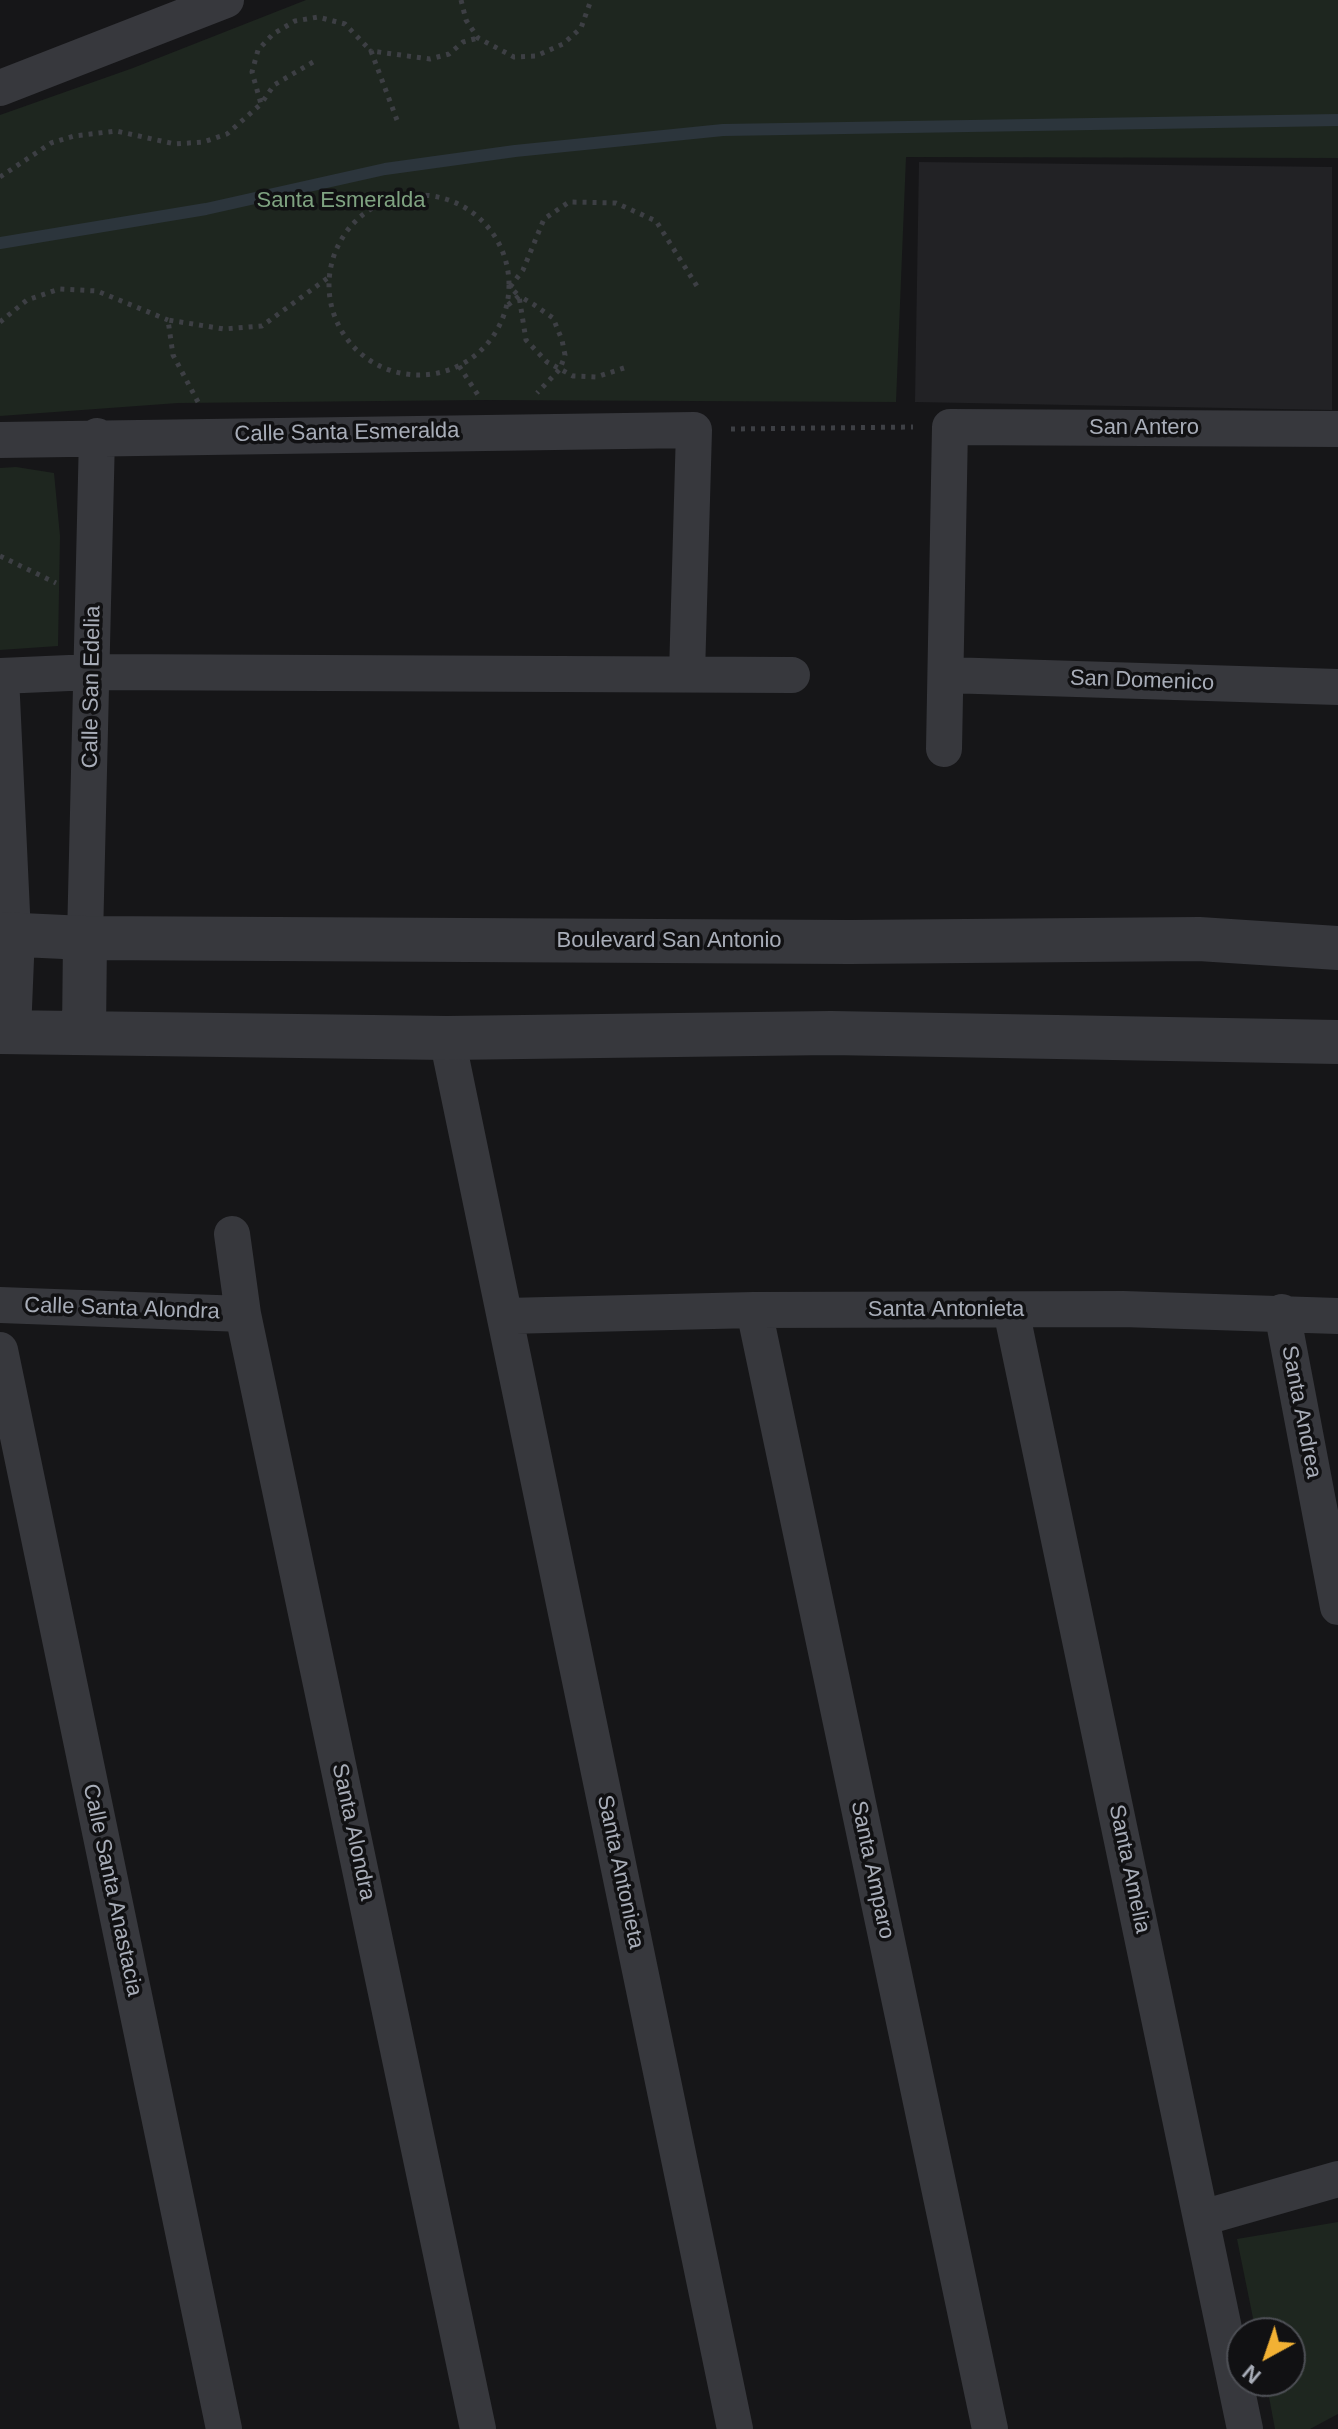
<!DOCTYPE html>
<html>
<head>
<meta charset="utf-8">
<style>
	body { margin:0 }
	#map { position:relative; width:1338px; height:2429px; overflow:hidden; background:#161618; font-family:Arial,sans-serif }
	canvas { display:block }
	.north { position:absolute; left:1226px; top:2317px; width:80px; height:80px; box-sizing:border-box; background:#111113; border:2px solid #4d4f55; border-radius:50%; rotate:220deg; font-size:22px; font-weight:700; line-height:32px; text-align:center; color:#a8adb8 }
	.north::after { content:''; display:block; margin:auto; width:28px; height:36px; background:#f2b134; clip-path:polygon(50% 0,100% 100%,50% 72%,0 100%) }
</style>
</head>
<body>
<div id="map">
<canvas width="1338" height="2429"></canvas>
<div class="north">N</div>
</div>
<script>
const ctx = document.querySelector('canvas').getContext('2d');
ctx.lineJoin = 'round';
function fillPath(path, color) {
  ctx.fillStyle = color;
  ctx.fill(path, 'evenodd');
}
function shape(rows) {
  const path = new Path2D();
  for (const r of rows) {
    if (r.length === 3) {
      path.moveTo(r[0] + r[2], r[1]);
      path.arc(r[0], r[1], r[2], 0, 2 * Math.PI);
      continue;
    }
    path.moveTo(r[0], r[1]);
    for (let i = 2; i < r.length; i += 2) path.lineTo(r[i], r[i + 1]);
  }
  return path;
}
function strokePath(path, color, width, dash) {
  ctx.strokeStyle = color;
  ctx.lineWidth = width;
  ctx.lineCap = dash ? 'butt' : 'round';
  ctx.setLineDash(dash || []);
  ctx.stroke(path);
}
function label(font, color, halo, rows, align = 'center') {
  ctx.font = font + ' Arial,sans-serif';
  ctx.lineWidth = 7;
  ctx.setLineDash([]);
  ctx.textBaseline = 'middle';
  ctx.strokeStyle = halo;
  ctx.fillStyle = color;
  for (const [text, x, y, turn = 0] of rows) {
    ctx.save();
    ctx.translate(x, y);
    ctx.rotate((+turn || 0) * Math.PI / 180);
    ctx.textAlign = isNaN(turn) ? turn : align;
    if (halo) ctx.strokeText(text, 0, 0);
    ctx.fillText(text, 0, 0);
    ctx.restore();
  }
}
const built = shape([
	[919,162,1332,167,1332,410,915,402]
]);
const green = shape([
	[306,0,1338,0,1338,158,906,157,896,402,483,400,178,403,0,416,0,115,133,68],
	[16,467,54,473,60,536,58,646,0,650,0,468],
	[1338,2222,1338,2414,1310,2429,1275,2429,1266,2381,1290,2381,1290,2333,1256,2333,1237,2239]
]);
const stream = shape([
	[0,243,206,209,385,169,515,151,723,130,1338,120]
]);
const path = shape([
	[461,0,466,20,478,38,514,57,536,56,563,44,581,28,591,0],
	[313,62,274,85,261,104,252,72,258,50,273,34,295,21,318,17,345,24,371,51],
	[397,120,371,51,430,59,449,54,463,42,478,38],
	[0,177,51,143,74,136,116,131,175,144,203,142,227,134,261,104],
	[419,285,90],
	[508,305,519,296,533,304,553,318,562,340,565,355,560,369,537,393],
	[0,322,27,300,59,289,97,291,168,320],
	[459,366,478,395],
	[624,368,596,377,573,376,547,362,526,340,519,296,510,287,523,270,544,219,569,202,616,203,656,221,700,291],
	[198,402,173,355,168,320,224,329,262,326,329,277],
	[731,429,913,427],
	[0,556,56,583]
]);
const minor = shape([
	[0,88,226,0],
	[0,440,694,430,687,674],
	[946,675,1338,687],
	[0,676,92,672,792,675],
	[1,676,13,934],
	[944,749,950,427,1338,429],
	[85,938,97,436],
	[447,1038,735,2429],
	[232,1234,243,1314,478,2429],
	[0,1305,243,1314],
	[754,1310,990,2429],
	[1011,1310,1245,2429],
	[1282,1312,1338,1607],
	[506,1316,754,1310,1123,1309,1338,1316],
	[0,1350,224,2429],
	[1202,2218,1338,2179]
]);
const tertiary = shape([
	[0,934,85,938,850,942,1199,939,1338,948],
	[0,1032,447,1038,831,1033,1338,1042],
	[9,1032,13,934],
	[84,1033,85,938]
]);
const parkNames = [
	["Santa Esmeralda",341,201]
];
const streetNames = [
	["San Antero",1144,428],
	["Calle Santa Esmeralda",347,433,-1],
	["San Domenico",1142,681,2],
	["Calle San Edelia",92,687,-89],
	["Boulevard San Antonio",669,941],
	["Calle Santa Alondra",122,1309,2],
	["Santa Antonieta",946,1310],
	["Santa Andrea",1301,1412,79],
	["Santa Alondra",353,1832,78],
	["Santa Amelia",1129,1869,78],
	["Santa Amparo",872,1870,78],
	["Santa Antonieta",620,1872,78],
	["Calle Santa Anastacia",112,1890,78]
];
fillPath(built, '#222225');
fillPath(green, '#1e261f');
strokePath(stream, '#2c353c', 12);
strokePath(path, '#3d3f44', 5, [4, 6]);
strokePath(minor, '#37383d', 36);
strokePath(tertiary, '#37383d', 44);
label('22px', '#7fa381', '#111113', parkNames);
label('22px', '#a8adb8', '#111113', streetNames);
</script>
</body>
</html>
